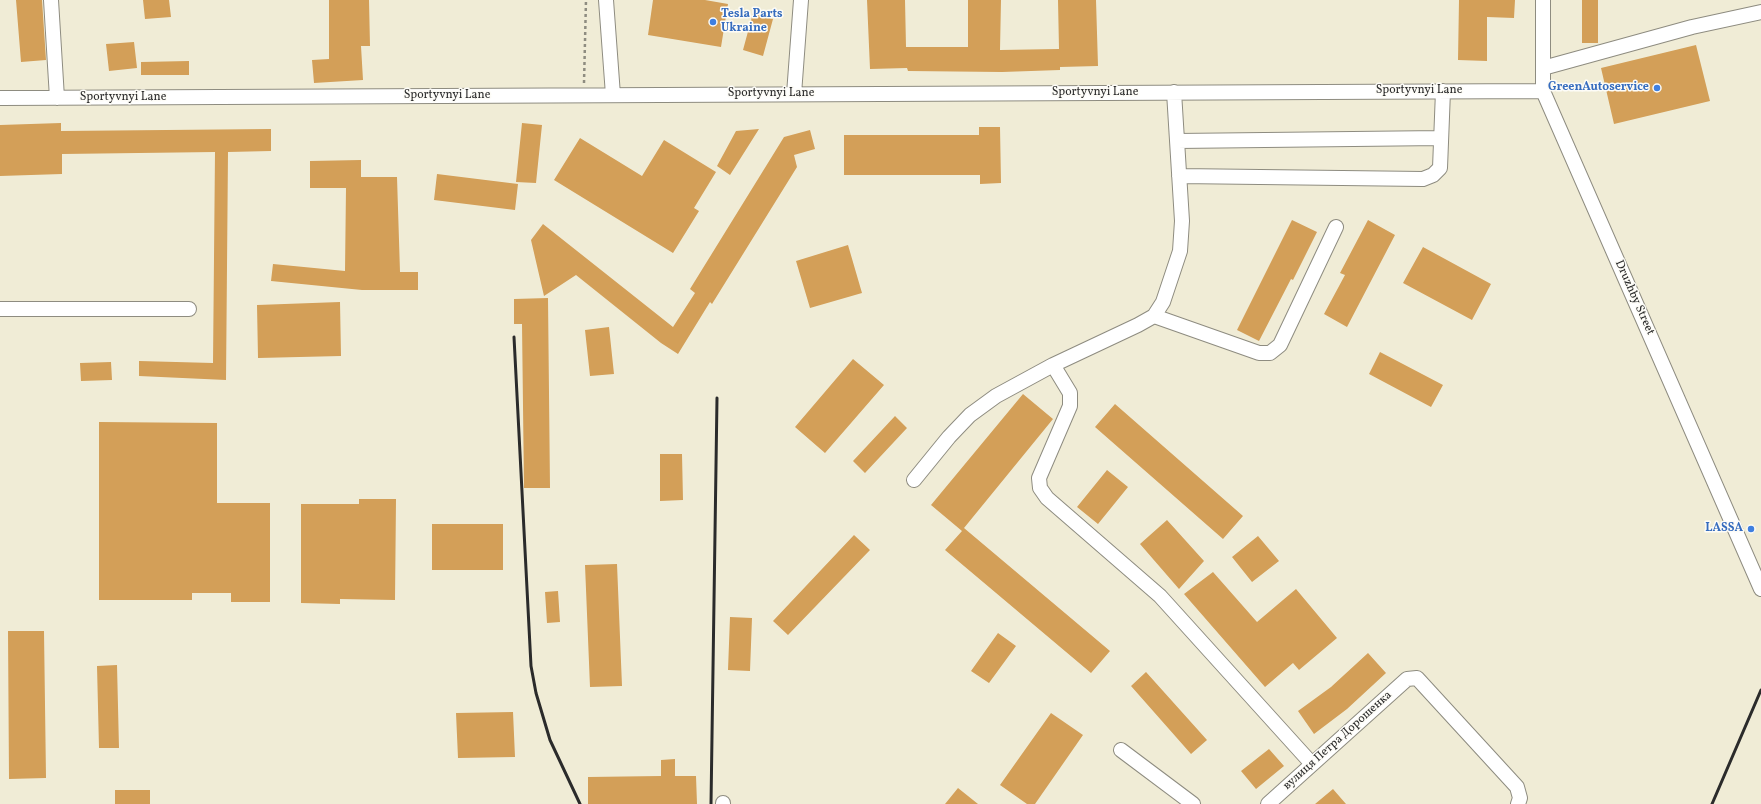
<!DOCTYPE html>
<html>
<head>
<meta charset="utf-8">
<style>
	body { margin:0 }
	canvas { display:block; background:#f0ecd6 }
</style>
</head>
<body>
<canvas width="1761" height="804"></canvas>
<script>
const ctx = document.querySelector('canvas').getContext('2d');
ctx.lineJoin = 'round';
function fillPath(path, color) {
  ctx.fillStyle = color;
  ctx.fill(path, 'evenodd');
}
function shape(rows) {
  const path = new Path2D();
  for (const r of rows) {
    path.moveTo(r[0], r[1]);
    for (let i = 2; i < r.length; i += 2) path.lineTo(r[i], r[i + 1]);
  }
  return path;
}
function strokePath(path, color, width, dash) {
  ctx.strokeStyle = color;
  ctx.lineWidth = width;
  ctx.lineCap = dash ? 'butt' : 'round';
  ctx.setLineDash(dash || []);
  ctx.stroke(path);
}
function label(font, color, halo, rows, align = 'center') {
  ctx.font = font + ' Vollkorn,serif';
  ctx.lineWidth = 3;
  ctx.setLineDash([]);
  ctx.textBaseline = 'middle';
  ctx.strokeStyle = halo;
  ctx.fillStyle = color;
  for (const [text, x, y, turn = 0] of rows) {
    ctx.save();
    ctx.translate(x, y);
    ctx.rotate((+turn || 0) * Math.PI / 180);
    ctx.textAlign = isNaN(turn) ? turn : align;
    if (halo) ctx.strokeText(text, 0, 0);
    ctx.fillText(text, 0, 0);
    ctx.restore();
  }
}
const building = shape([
	[16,0,42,0,46,60,21,62],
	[143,0,169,0,171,17,145,19],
	[329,0,369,0,370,46,361,46,363,80,314,83,312,60,329,59],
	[653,0,705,0,728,4,721,47,648,35],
	[867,0,905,0,906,47,968,47,968,0,1001,0,1000,50,1059,49,1058,0,1096,0,1098,66,1060,67,1060,70,1002,72,908,71,907,68,870,69],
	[1459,0,1515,0,1514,18,1487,17,1487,61,1458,60],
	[1582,0,1598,0,1598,43,1582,43],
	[753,13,773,19,763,56,743,50],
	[134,42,137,68,109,71,106,44],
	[1696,45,1710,101,1614,124,1601,68],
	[189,61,189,75,141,75,141,62],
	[61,123,61,131,271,129,271,151,228,152,226,380,139,376,139,361,213,363,215,152,62,154,62,174,0,176,0,125],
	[522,123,542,125,536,183,516,182],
	[979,127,1000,127,1001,183,980,184,980,175,844,175,844,135,979,135],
	[759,129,730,175,717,166,736,131],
	[810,130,815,149,794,155,797,167,712,304,710,302,678,354,661,343,576,275,544,296,531,240,543,224,673,327,695,293,690,289,784,137],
	[580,138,642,176,664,140,716,172,694,208,699,211,673,253,554,180],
	[361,160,361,177,397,177,400,272,418,272,418,290,362,290,271,281,273,264,345,271,346,188,310,188,310,161],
	[437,174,518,184,515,210,434,200],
	[1292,220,1317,232,1293,280,1291,279,1259,341,1237,330],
	[1368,220,1395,235,1347,327,1324,314,1345,275,1340,273],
	[848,245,862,293,810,308,796,261],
	[1423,247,1491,284,1472,320,1403,283],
	[548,298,550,488,524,488,522,324,514,324,514,299],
	[340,302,341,356,258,358,257,305],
	[609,327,614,374,590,376,585,330],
	[1380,352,1443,385,1431,407,1369,374],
	[853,359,884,385,825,453,795,427],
	[111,362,112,380,81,381,80,363],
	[1023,394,1053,419,964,528,1110,651,1091,673,945,550,962,531,931,505],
	[1115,404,1243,516,1223,539,1095,427],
	[895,416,907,428,865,473,853,461],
	[99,422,217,423,217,503,270,503,270,602,231,602,231,593,192,593,192,600,99,600],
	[660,454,682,454,683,500,660,501],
	[1107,470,1128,487,1098,524,1077,507],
	[359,499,396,499,395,600,340,599,340,604,301,603,301,504,359,504],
	[1167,520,1204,561,1179,589,1140,544],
	[432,524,503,524,503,570,432,570],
	[854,535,870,550,788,635,773,621],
	[1258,536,1279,561,1252,582,1232,557],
	[617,564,622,686,590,687,585,565],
	[1213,572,1257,622,1296,589,1337,638,1299,670,1293,663,1265,687,1184,594],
	[558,591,560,622,547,623,545,592],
	[730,617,752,618,750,671,728,670],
	[8,631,44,631,46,778,9,779],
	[998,633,1016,646,989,683,971,671],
	[1368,653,1386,673,1347,709,1314,734,1298,711,1331,687],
	[117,665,119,748,99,748,97,666],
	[1146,672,1207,740,1191,754,1131,686],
	[513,712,515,757,458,758,456,713],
	[1051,713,1083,735,1035,804,1027,804,1000,785],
	[1269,749,1284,766,1256,789,1241,771],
	[675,759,675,776,696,776,697,804,588,804,588,777,661,776,661,760],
	[958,788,978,804,945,804],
	[1333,789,1346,804,1315,804],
	[115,790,150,790,150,804,115,804]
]);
const path = shape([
	[584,83,586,0]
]);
const minor = shape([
	[51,0,57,98],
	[606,0,613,95],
	[1543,0,1543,91,1761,589],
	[1543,68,1692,27,1761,12],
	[794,94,801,0],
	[0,98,1543,91],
	[1177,141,1441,138],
	[1179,176,1423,179,1433,175,1440,168,1443,91],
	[0,309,189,309],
	[1154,316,1259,353,1270,353,1280,345,1336,227],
	[1053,365,1070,393,1070,406,1039,478,1040,488,1047,498,1160,596,1312,764],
	[914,480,949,437,970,415,996,396,1053,365,1138,325,1154,316,1163,302,1180,251,1182,221,1174,92],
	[1121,750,1193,804],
	[723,803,723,804],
	[1268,804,1407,679,1417,678,1517,787,1520,798,1518,804]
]);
const rail = shape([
	[514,337,531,666,536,693,550,740,580,804],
	[711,804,717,398],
	[1712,804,1761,690]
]);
const markers = [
	[713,22,4,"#3f7fe0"],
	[1657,88,4,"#3f7fe0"],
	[1751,529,4,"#3f7fe0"]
];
const shopNames = [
	["Tesla Parts",721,15,"left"],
	["Ukraine",721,29,"left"],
	["GreenAutoservice",1649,88],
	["LASSA",1743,529]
];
const streetNames = [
	["Sportyvnyi Lane",1419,91],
	["Sportyvnyi Lane",1095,93],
	["Sportyvnyi Lane",771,94],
	["Sportyvnyi Lane",447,96],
	["Sportyvnyi Lane",123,98],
	["Druzhby Street",1634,298,66],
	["вулиця Петра Дорошенка",1338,741,-42]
];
fillPath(building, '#d39f58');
strokePath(minor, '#8e8c80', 16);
strokePath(path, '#8e8c80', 2.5, [3, 3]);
strokePath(minor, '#fff', 14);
strokePath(rail, '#2b2b2b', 3);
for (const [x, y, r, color] of markers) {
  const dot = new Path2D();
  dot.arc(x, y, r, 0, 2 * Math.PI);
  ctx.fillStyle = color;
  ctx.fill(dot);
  strokePath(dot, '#fdfcf7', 1.5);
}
label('bold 12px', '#366cbe', '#fdfcf7', shopNames, 'right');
label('12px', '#2b2b2b', '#fdfcf7', streetNames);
</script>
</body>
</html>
